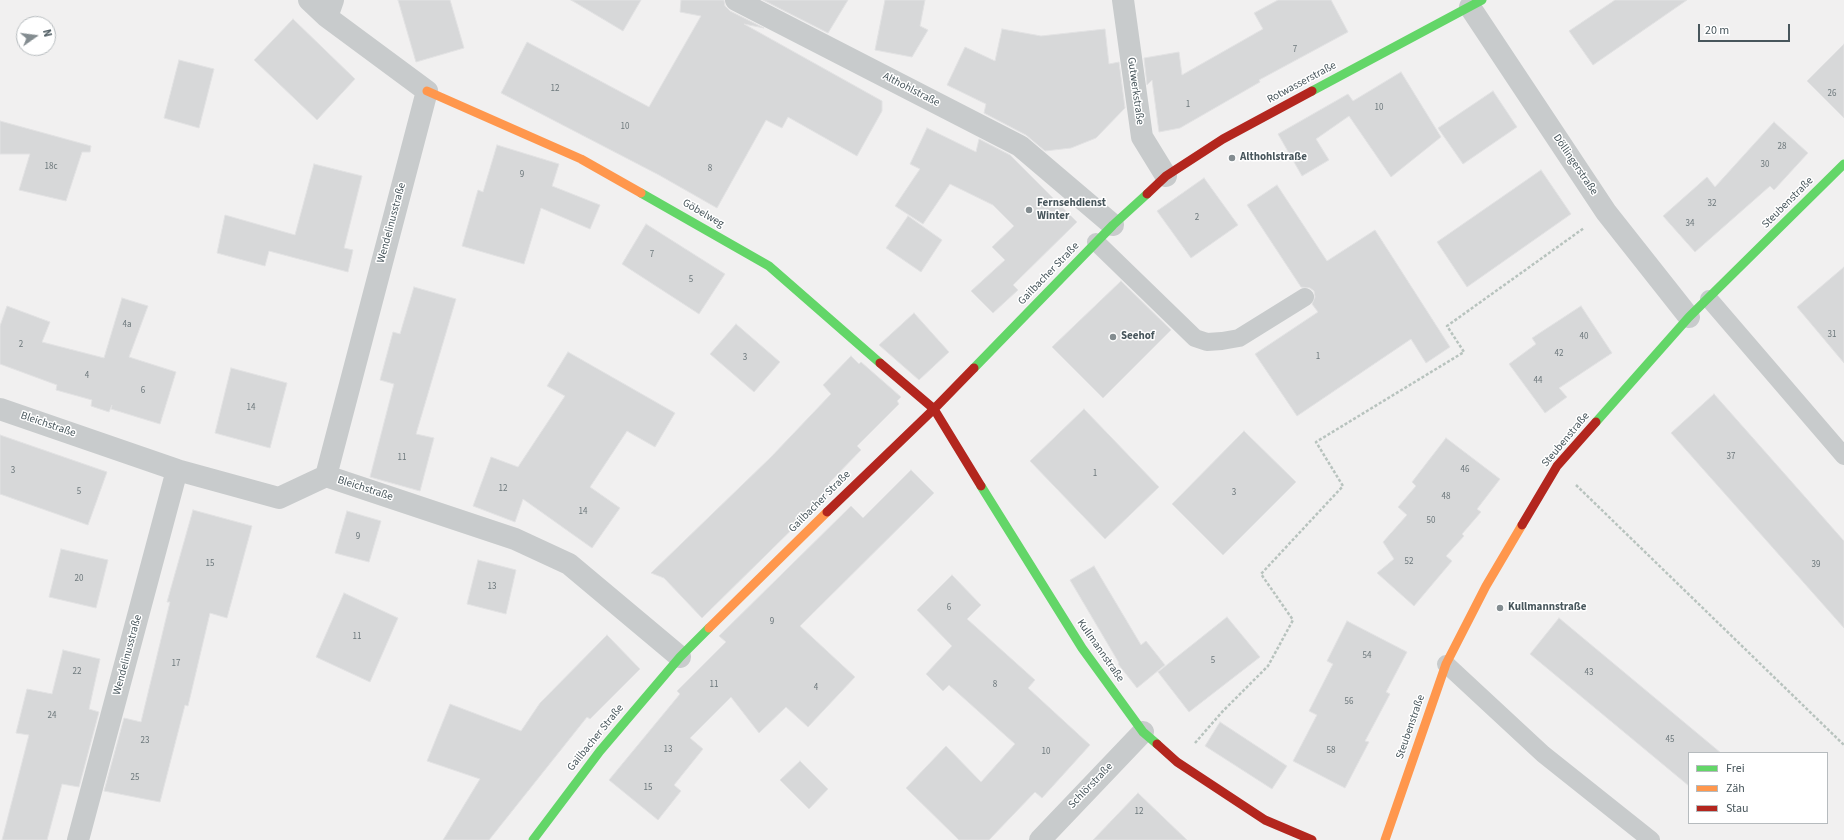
<!DOCTYPE html>
<html>
<head>
<meta charset="utf-8">
<style>
	body { margin:0 }
	#map { position:relative; width:1844px; height:840px; overflow:hidden; background:#f1f0f0; font-family:"Source Sans 3",sans-serif }
	canvas { display:block }
	.legend { position:absolute; left:1688px; top:752px; width:140px; height:72px; box-sizing:border-box; background:#fff; border:1px solid #b6bbbe; margin:0; padding:5px 7px; list-style:none; font-size:12px; color:#48565c }
	.legend li { display:flex; align-items:center; gap:8px; height:20px }
	.legend b { width:20px; border:1px solid #b6bbbe }
	.north { position:absolute; left:16px; top:16px; width:40px; height:40px; box-sizing:border-box; background:#fff; border:1px solid #b6bbbe; border-radius:50%; rotate:76deg; font-size:11px; font-weight:700; line-height:16px; text-align:center; color:#48565c }
	.north::after { content:''; display:block; margin:auto; width:14px; height:18px; background:#838c90; clip-path:polygon(50% 0,100% 100%,50% 72%,0 100%) }
	.scale { position:absolute; left:1698px; top:24px; width:92px; height:18px; box-sizing:border-box; border:2px solid #48565c; border-top:0; padding-left:5px; font-size:12px; line-height:14px; white-space:nowrap; color:#48565c; -webkit-text-stroke:3px #fff; paint-order:stroke }
</style>
</head>
<body>
<div id="map">
<canvas width="1844" height="840"></canvas>
<ul class="legend">
<li><b style="height:5px;background:#63d668"></b>Frei</li>
<li><b style="height:5px;background:#ff974d"></b>Zäh</li>
<li><b style="height:5px;background:#b3261e"></b>Stau</li>
</ul>
<div class="north">N</div>
<div class="scale">20 m</div>
</div>
<script>
const ctx = document.querySelector('canvas').getContext('2d');
ctx.lineJoin = 'round';
function fillPath(path, color) {
  ctx.fillStyle = color;
  ctx.fill(path, 'evenodd');
}
function shape(rows) {
  const path = new Path2D();
  for (const r of rows) {
    path.moveTo(r[0], r[1]);
    for (let i = 2; i < r.length; i += 2) path.lineTo(r[i], r[i + 1]);
  }
  return path;
}
function strokePath(path, color, width, dash) {
  ctx.strokeStyle = color;
  ctx.lineWidth = width;
  ctx.lineCap = dash ? 'butt' : 'round';
  ctx.setLineDash(dash || []);
  ctx.stroke(path);
}
function label(font, color, halo, rows, align = 'center') {
  ctx.font = font + ' "Source Sans 3",sans-serif';
  ctx.lineWidth = 3;
  ctx.setLineDash([]);
  ctx.textBaseline = 'middle';
  ctx.strokeStyle = halo;
  ctx.fillStyle = color;
  for (const [text, x, y, turn = 0] of rows) {
    ctx.save();
    ctx.translate(x, y);
    ctx.rotate((+turn || 0) * Math.PI / 180);
    ctx.textAlign = isNaN(turn) ? turn : align;
    if (halo) ctx.strokeText(text, 0, 0);
    ctx.fillText(text, 0, 0);
    ctx.restore();
  }
}
const building = shape([
	[398,0,450,0,464,48,416,62,398,0],
	[571,0,641,0,623,31,571,0],
	[681,0,724,0,725,6,730,11,764,28,744,24,882,101,882,111,857,156,788,117,782,128,766,120,717,208,659,175,501,93,527,42,649,107,701,16,680,12,681,0],
	[763,0,848,0,828,33,763,0],
	[885,0,925,0,920,26,928,30,912,57,875,50,885,0],
	[1278,0,1331,0,1348,32,1259,80,1260,82,1180,128,1159,132,1152,80,1147,85,1144,58,1179,52,1182,75,1263,29,1254,13,1278,0],
	[1615,0,1687,0,1593,65,1569,31,1615,0],
	[293,19,355,79,317,120,254,60,293,19],
	[1002,29,1041,36,1105,29,1109,64,1119,62,1125,108,1096,138,1071,148,1045,151,1026,135,984,113,986,104,947,85,965,47,995,61,1002,29],
	[1844,44,1844,118,1807,81,1844,44],
	[179,60,214,69,199,128,164,118,179,60],
	[1401,72,1441,137,1391,177,1349,116,1316,139,1329,160,1302,176,1278,134,1348,94,1353,101,1401,72],
	[1493,91,1517,127,1463,164,1438,128,1493,91],
	[0,121,91,146,90,152,82,152,66,201,19,190,30,154,0,154,0,121],
	[1774,122,1808,153,1774,190,1770,186,1695,252,1663,216,1707,177,1715,187,1774,122],
	[927,128,976,152,979,139,1010,155,1077,222,1013,285,1018,290,993,313,971,291,1005,260,992,247,1014,226,993,205,950,184,923,224,895,206,920,169,910,164,927,128],
	[497,145,559,164,552,186,600,205,590,229,541,208,524,264,462,246,478,190,483,192,497,145],
	[314,164,362,176,344,248,353,250,348,272,269,251,265,266,217,253,225,215,295,235,314,164],
	[1541,170,1571,214,1467,287,1437,242,1541,170],
	[1204,178,1238,225,1191,258,1157,211,1204,178],
	[1277,185,1327,261,1375,230,1450,347,1426,363,1411,339,1297,416,1255,354,1318,312,1312,304,1315,297,1314,291,1310,288,1301,287,1247,205,1277,185],
	[908,216,942,240,921,272,886,248,908,216],
	[646,224,725,274,699,314,622,264,646,224],
	[1844,267,1844,363,1797,307,1844,267],
	[1121,281,1171,330,1103,398,1052,347,1121,281],
	[414,287,456,299,416,434,434,438,420,491,370,477,394,384,380,380,393,332,400,334,414,287],
	[122,298,148,306,129,357,176,372,160,424,111,409,112,405,109,412,91,406,92,400,56,390,57,385,0,364,0,326,7,306,50,322,42,342,104,358,122,298],
	[1581,306,1612,353,1559,388,1567,397,1545,413,1509,364,1536,344,1532,338,1581,306],
	[914,313,949,352,919,380,879,345,914,313],
	[736,324,780,362,754,392,710,354,736,324],
	[568,352,675,413,655,447,627,431,590,487,620,508,592,548,523,499,515,522,473,506,491,457,518,467,565,396,547,386,568,352],
	[851,356,859,364,861,362,901,397,897,401,899,404,857,446,861,450,829,483,834,488,702,618,664,578,651,573,771,457,831,394,823,385,851,356],
	[231,368,287,383,270,448,215,433,231,368],
	[1714,394,1844,541,1844,628,1671,433,1714,394],
	[1084,409,1159,487,1105,539,1030,461,1084,409],
	[1244,431,1296,482,1223,555,1172,504,1244,431],
	[0,435,107,472,88,525,0,494,0,435],
	[1446,438,1500,479,1477,509,1481,512,1462,534,1464,536,1446,556,1452,561,1414,606,1377,573,1394,559,1383,542,1407,515,1398,507,1416,486,1412,482,1446,438],
	[911,470,934,493,800,626,855,677,808,727,786,707,759,733,731,697,690,738,703,749,674,785,681,791,658,820,609,780,680,694,677,691,726,642,719,636,851,506,863,518,911,470],
	[193,510,252,526,227,618,210,613,188,706,185,705,160,802,104,791,124,718,141,722,170,602,167,602,193,510],
	[347,511,381,521,369,562,335,553,347,511],
	[61,549,108,560,96,608,49,597,61,549],
	[478,560,516,570,506,614,467,604,478,560],
	[1094,566,1141,645,1146,641,1165,665,1137,688,1118,664,1119,663,1070,580,1094,566],
	[952,575,981,605,967,619,1035,680,1028,688,1090,745,1042,798,1035,792,989,840,959,840,906,788,946,746,981,782,1015,744,949,685,943,691,926,674,952,646,917,610,952,575],
	[344,593,398,618,370,682,316,657,344,593],
	[1227,617,1260,657,1189,712,1158,672,1227,617],
	[1559,618,1721,753,1689,753,1689,786,1530,654,1559,618],
	[1347,621,1407,652,1386,692,1390,694,1365,741,1369,742,1345,788,1293,761,1317,715,1309,711,1333,664,1327,661,1347,621],
	[607,635,640,669,590,719,587,717,489,840,443,840,480,779,427,761,450,704,521,731,540,703,607,635],
	[63,650,100,659,89,709,99,712,79,787,62,784,47,840,2,840,29,735,16,733,27,689,52,694,63,650],
	[1220,722,1287,766,1272,789,1205,746,1220,722],
	[800,761,828,789,809,809,780,780,800,761],
	[1138,793,1187,840,1093,840,1138,793]
]);
const path = shape([
	[1576,485,1844,745],
	[1195,743,1222,712,1268,666,1293,620,1261,574,1343,486,1316,442,1464,352,1447,326,1584,228]
]);
const lane = shape([
	[1096,242,1195,338,1207,342,1222,341,1239,338,1305,297],
	[1709,299,1844,456],
	[1446,664,1543,754,1651,840]
]);
const street = shape([
	[309,0,327,17],
	[736,0,1020,146,1113,225],
	[1123,0,1142,137,1166,176],
	[1470,7,1606,212,1689,317],
	[0,409,177,470,279,498,326,476,515,539,569,564,680,657],
	[326,476,427,91,327,17,333,0],
	[78,840,177,470],
	[1040,840,1143,732]
]);
const fast = shape([
	[1312,91,1482,0],
	[641,193,769,266,880,363],
	[974,368,1113,225,1147,194],
	[1596,422,1689,317,1844,164],
	[981,486,1082,648,1143,732,1157,744],
	[533,840,600,751,680,657,709,628]
]);
const slow = shape([
	[427,91,581,159,641,193],
	[709,628,827,512],
	[1385,840,1446,664,1486,586,1522,525]
]);
const jam = shape([
	[1147,194,1166,176,1223,139,1312,91],
	[880,363,934,409,981,486],
	[827,512,934,409,974,368],
	[1522,525,1557,466,1596,422],
	[1157,744,1177,762,1265,820,1312,840]
]);
const markers = [
	[1232,158,4,"#838c90"],
	[1029,210,4,"#838c90"],
	[1113,337,4,"#838c90"],
	[1500,608,4,"#838c90"]
];
const numberNames = [
	["7",1295,50],
	["12",555,89],
	["26",1832,94],
	["1",1188,105],
	["10",1379,108],
	["10",625,127],
	["28",1782,147],
	["30",1765,165],
	["18c",51,167],
	["8",710,169],
	["9",522,175],
	["32",1712,204],
	["2",1197,218],
	["34",1690,224],
	["7",652,255],
	["5",691,280],
	["4a",127,325],
	["31",1832,335],
	["40",1584,337],
	["2",21,345],
	["42",1559,354],
	["1",1318,357],
	["3",745,358],
	["4",87,376],
	["44",1538,381],
	["6",143,391],
	["14",251,408],
	["37",1731,457],
	["11",402,458],
	["46",1465,470],
	["3",13,471],
	["1",1095,474],
	["12",503,489],
	["5",79,492],
	["3",1234,493],
	["48",1446,497],
	["14",583,512],
	["50",1431,521],
	["9",358,537],
	["52",1409,562],
	["15",210,564],
	["39",1816,565],
	["20",79,579],
	["13",492,587],
	["6",949,608],
	["9",772,622],
	["11",357,637],
	["54",1367,656],
	["5",1213,661],
	["17",176,664],
	["22",77,672],
	["43",1589,673],
	["11",714,685],
	["8",995,685],
	["4",816,688],
	["56",1349,702],
	["24",52,716],
	["45",1670,740],
	["23",145,741],
	["13",668,750],
	["58",1331,751],
	["10",1046,752],
	["25",135,778],
	["15",648,788],
	["12",1139,812]
];
const streetNames = [
	["Rotwasserstraße",1302,83,-28],
	["Althohlstraße",911,90,27],
	["Gutwerkstraße",1135,91,82],
	["Döllingerstraße",1575,165,56],
	["Steubenstraße",1788,203,-45],
	["Göbelweg",703,214,30],
	["Wendelinusstraße",392,223,-75],
	["Gailbacher Straße",1049,274,-46],
	["Bleichstraße",48,425,19],
	["Steubenstraße",1566,440,-50],
	["Bleichstraße",365,489,18],
	["Gailbacher Straße",820,502,-45],
	["Kullmannstraße",1100,651,55],
	["Wendelinusstraße",128,655,-75],
	["Steubenstraße",1411,727,-71],
	["Gailbacher Straße",596,738,-51],
	["Schlörstraße",1091,786,-46]
];
const poiNames = [
	["Althohlstraße",1240,158],
	["Fernsehdienst",1037,204],
	["Winter",1037,217],
	["Seehof",1121,337],
	["Kullmannstraße",1508,608]
];
fillPath(building, '#d7d8d9');
strokePath(building, '#e2e2e3', 1);
strokePath(path, '#b8c3be', 2.5, [3, 2]);
strokePath(lane, '#c8cbcc', 18);
strokePath(street, '#c8cbcc', 22);
strokePath(fast, '#63d668', 9);
strokePath(slow, '#ff974d', 9);
strokePath(jam, '#b3261e', 9);
for (const [x, y, r, color] of markers) {
  const dot = new Path2D();
  dot.arc(x, y, r, 0, 2 * Math.PI);
  ctx.fillStyle = color;
  ctx.fill(dot);
  strokePath(dot, '#fff', 1.5);
}
label('9px', '#6d787c', null, numberNames);
label('11px', '#48565c', '#fff', streetNames);
label('bold 11px', '#48565c', '#fff', poiNames, 'left');
</script>
</body>
</html>
